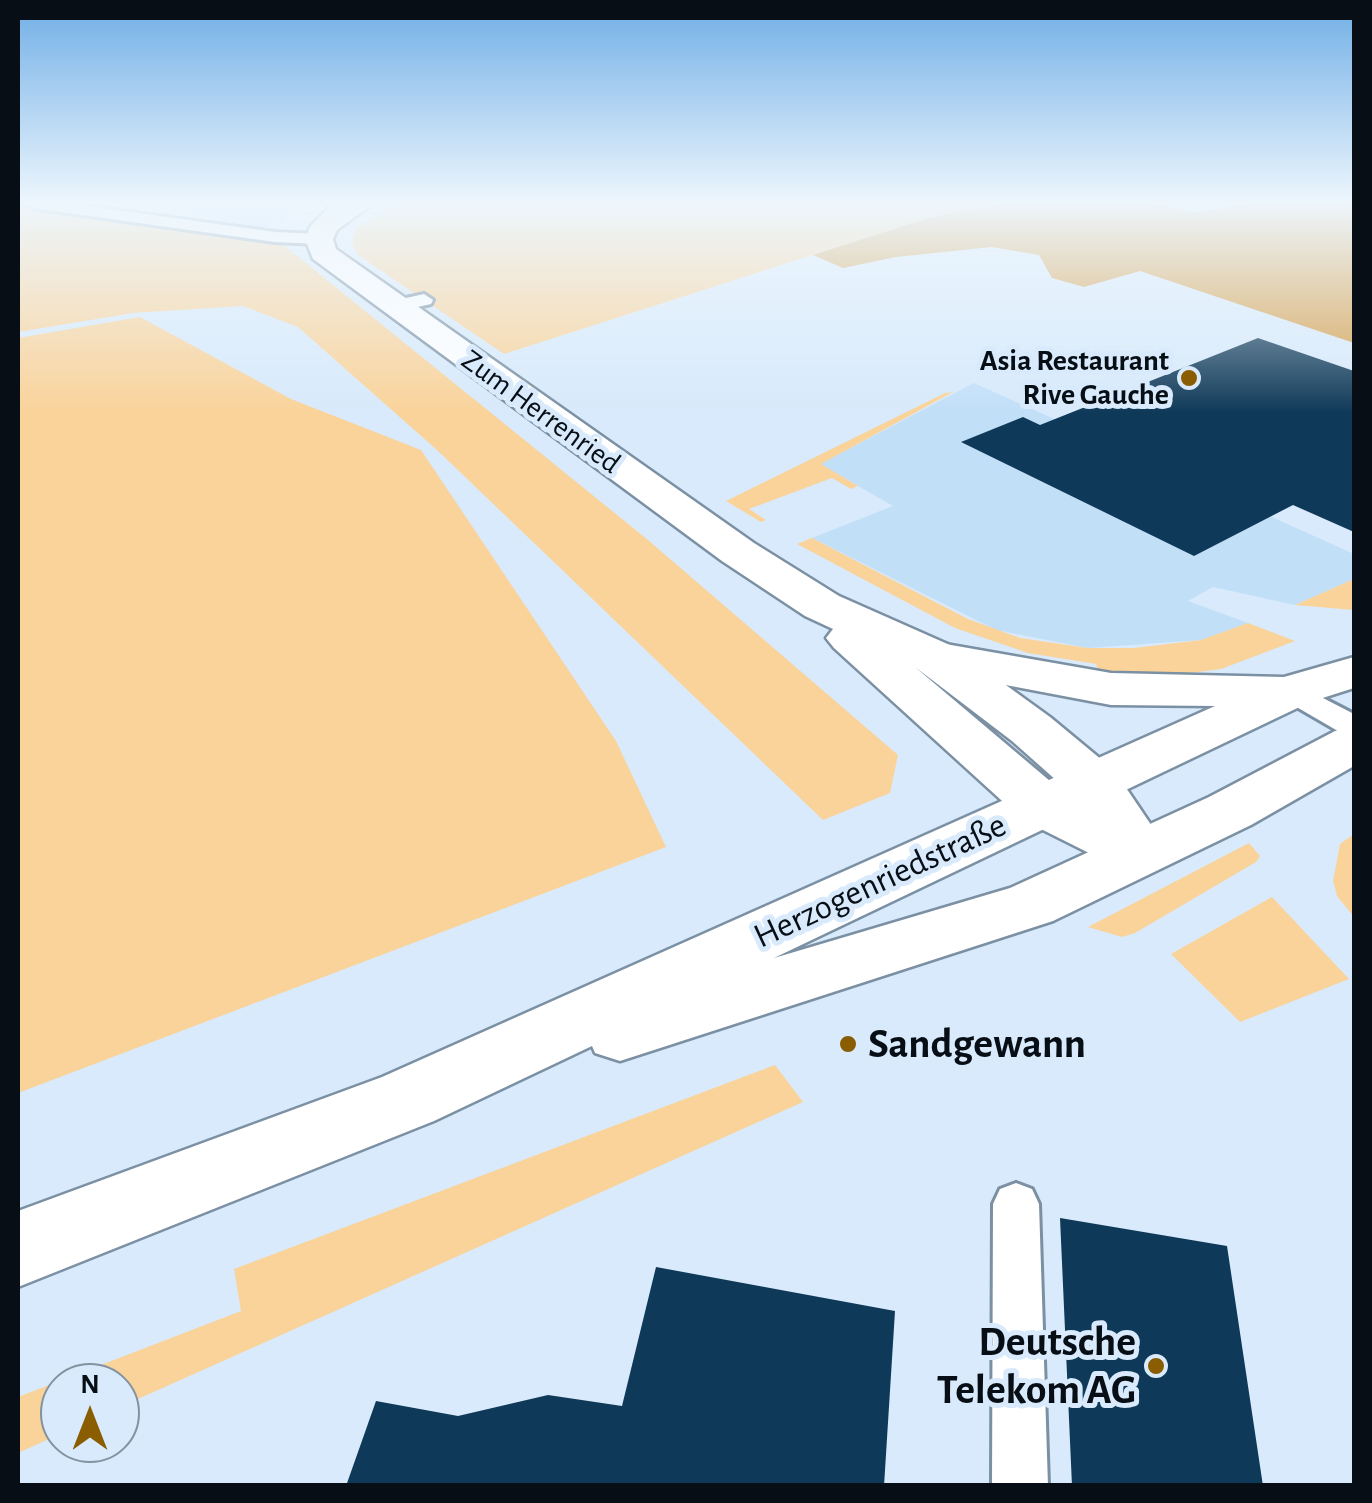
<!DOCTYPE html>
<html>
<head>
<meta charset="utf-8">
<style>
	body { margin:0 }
	#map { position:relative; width:1372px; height:1503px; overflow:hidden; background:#d8eafb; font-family:"Alegreya Sans",sans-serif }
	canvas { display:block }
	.frame { position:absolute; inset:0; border:20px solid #070e15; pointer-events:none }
	.north { position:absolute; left:40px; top:1363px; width:100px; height:100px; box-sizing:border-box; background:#d8eafb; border:2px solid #84929f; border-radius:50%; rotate:0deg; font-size:28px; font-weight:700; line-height:40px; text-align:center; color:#070e15 }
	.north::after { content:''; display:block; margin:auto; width:35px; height:45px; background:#895d00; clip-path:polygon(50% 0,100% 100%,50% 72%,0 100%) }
</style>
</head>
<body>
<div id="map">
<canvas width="1372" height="1503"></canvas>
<div class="frame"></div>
<div class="north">N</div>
</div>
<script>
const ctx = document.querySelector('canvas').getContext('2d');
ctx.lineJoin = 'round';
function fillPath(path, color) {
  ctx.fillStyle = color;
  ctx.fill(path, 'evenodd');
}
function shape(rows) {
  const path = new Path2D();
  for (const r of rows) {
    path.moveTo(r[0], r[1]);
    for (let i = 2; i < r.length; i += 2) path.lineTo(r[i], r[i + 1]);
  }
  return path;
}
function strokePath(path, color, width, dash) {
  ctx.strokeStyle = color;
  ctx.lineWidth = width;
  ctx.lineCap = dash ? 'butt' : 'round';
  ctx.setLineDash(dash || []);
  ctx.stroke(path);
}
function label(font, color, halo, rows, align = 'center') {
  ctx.font = font + ' "Alegreya Sans",sans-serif';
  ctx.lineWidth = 10;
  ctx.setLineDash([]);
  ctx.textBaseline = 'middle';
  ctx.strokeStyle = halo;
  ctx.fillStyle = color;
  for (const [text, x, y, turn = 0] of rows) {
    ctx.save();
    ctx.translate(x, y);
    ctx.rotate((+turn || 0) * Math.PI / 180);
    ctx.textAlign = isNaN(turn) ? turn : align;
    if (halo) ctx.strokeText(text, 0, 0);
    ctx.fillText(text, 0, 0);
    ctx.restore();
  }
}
const built = shape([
	[136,203,315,203,262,229],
	[974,383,1354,554,1354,579,1295,605,1213,587,1188,601,1248,623,1201,640,1088,648,996,630,812,538,893,506,820,464]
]);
const green = shape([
	[396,203,1011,203,931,217,504,354,358,255,352,243,355,229],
	[19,204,280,242,648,540,898,755,890,793,823,820,437,450,298,327,243,306,133,313,18,332],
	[140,317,291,399,421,450,616,741,666,847,18,1093,18,338],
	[953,392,821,464,858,486,851,489,832,478,749,509,766,520,761,522,726,501,945,393],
	[812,538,968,619,1020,638,1088,648,1134,648,1201,640,1248,623,1295,641,1221,669,1160,677,1100,676,1096,664,1028,653,955,628,797,544],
	[1354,579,1354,610,1295,605],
	[1354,834,1354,917,1337,896,1333,881,1340,844],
	[1249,843,1260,856,1256,862,1135,933,1122,937,1088,927],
	[1272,897,1349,979,1240,1022,1171,954],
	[775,1065,803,1102,120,1407,120,1383,60,1383,60,1434,18,1453,18,1397,241,1311,234,1269]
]);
const forest = shape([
	[1011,203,1147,203,1195,212,1258,203,1354,203,1354,343,1140,271,1084,287,1052,278,1039,255,992,247,896,257,843,268,813,255,931,217]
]);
const building = shape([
	[1258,338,1354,371,1354,532,1293,505,1194,556,961,442,1023,417,1040,425],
	[1060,1218,1227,1246,1263,1486,1072,1486],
	[656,1267,895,1311,884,1486,346,1486,376,1401,458,1416,548,1395,622,1406]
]);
const lane = shape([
	[25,203,66,203,275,232,319,234,327,239,319,244,275,242,33,208,25,203],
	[424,294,433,300,431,304,395,312,386,306,388,302,424,294],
	[1292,682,1354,714,1354,737,1343,734,1281,698,1277,691,1281,684,1292,682],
	[1016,1183,1032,1189,1039,1204,1048,1486,992,1486,993,1204,1000,1189,1016,1183]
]);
const street = shape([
	[340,203,374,203,337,230,333,239,336,249,754,543,839,596,952,646,1050,717,1114,770,1170,853,1161,868,1140,874,1119,868,1023,820,834,648,826,638,833,629,805,616,722,561,313,259,305,239,310,227,327,209,340,203],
	[915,667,1012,741,1075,797,1063,792,915,667]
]);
const secondary = shape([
	[934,642,1111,673,1284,677,1354,657,1354,688,1310,702,774,958,1010,888,1209,797,1335,731,1354,726,1354,766,1251,825,1053,921,620,1061,595,1053,592,1046,434,1121,18,1287,18,1211,382,1077,1215,706,1111,705,916,668,909,657,916,646,934,642]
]);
const markers = [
	[1189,378,10,"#895d00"],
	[848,1044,10,"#895d00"],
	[1156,1366,10,"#895d00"]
];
const farPoinames = [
	["Asia Restaurant",1169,361],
	["Rive Gauche",1169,395]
];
const farStreetnames = [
	["Zum Herrenried",541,412,36]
];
const streetNames = [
	["Herzogenriedstraße",880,881,-25]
];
const nearPoinames = [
	["Sandgewann",868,1044],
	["Deutsche",1136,1342,"right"],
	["Telekom AG",1136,1390,"right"]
];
fillPath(built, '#c2dff8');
fillPath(green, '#fad39a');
fillPath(forest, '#d59f4b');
fillPath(building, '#0f3958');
strokePath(lane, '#7b90a3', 6);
strokePath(street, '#7b90a3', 5);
strokePath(secondary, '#7b90a3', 5);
fillPath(lane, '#fff');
fillPath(street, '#fff');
fillPath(secondary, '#fff');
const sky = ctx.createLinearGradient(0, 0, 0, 413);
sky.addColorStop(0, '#6faee6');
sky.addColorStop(0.49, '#edf6fd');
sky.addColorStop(1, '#edf6fd00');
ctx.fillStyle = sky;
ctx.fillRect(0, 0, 1372, 413);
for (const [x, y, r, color] of markers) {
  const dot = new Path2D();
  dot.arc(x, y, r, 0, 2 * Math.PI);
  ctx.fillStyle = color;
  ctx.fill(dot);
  strokePath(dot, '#d8eafb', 4);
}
label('bold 30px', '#070e15', '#d8eafb', farPoinames, 'right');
label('30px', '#070e15', '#d8eafb', farStreetnames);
label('35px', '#070e15', '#d8eafb', streetNames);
label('bold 42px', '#070e15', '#d8eafb', nearPoinames, 'left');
</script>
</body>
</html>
